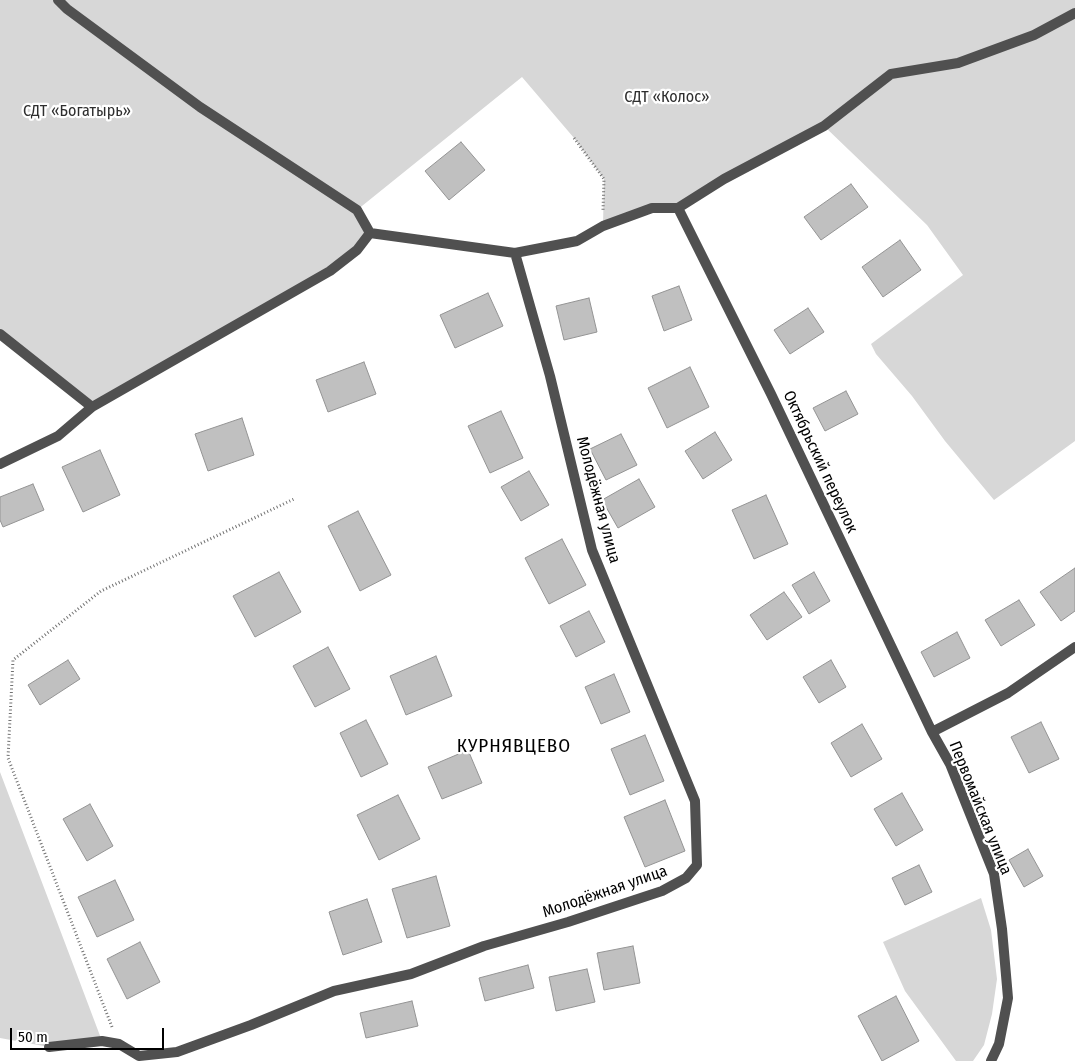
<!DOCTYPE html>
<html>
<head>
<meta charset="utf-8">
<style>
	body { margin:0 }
	#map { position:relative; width:1075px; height:1061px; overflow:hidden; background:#fff; font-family:"Fira Sans Condensed",sans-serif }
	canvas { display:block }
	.scale { position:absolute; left:10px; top:1028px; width:154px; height:22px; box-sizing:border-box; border:2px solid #000; border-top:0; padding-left:6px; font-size:15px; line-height:18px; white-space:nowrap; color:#000; -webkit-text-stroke:4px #fff; paint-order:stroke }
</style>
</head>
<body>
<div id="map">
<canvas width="1075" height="1061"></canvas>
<div class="scale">50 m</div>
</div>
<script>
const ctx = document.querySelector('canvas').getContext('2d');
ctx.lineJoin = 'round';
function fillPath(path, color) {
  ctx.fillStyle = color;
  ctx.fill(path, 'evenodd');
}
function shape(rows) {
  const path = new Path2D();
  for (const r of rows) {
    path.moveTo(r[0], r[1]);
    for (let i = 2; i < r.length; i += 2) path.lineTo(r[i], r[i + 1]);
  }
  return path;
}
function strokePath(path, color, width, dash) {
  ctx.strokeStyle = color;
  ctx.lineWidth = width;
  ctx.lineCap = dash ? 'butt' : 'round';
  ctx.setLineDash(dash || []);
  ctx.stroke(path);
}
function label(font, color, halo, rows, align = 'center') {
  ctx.font = font + ' "Fira Sans Condensed",sans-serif';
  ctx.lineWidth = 4.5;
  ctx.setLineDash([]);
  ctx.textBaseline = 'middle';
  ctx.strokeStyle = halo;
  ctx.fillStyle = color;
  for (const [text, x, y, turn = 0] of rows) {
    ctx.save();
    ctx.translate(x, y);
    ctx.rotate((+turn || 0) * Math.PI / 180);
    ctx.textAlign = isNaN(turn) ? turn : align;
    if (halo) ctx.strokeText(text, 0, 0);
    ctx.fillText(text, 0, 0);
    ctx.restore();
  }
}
const green = shape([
	[0,0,1075,0,1075,441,994,500,945,441,912,396,876,354,871,344,963,275,927,225,824,126,678,208,652,208,603,226,604,179,574,138,522,77,357,210,370,233,357,250,92,407,0,334],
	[0,772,65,943,102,1041,49,1047,0,1038],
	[981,898,991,930,997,979,992,1014,984,1045,973,1061,956,1061,905,991,883,942]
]);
const building = shape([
	[461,142,485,170,449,200,425,171,461,142],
	[851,184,868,207,821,240,804,217,851,184],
	[900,240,921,270,883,297,862,267,900,240],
	[679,286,692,320,664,331,652,296,679,286],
	[488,293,503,326,455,348,440,315,488,293],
	[589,298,597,332,564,340,556,306,589,298],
	[808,308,824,332,790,354,774,330,808,308],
	[364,362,376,394,328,412,316,380,364,362],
	[690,367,709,407,667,428,648,388,690,367],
	[846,391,858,414,825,431,813,408,846,391],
	[501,411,523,458,490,473,468,426,501,411],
	[242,418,254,455,208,471,195,434,242,418],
	[715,432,732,460,703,479,685,451,715,432],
	[621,434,637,465,606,480,590,449,621,434],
	[100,450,120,495,83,512,62,467,100,450],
	[529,471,549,505,521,521,501,487,529,471],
	[639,479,655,507,618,528,602,500,639,479],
	[33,484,44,510,3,527,0,520,0,497,33,484],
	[766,495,788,544,754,559,732,510,766,495],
	[358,511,391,575,360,591,328,526,358,511],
	[562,539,586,585,549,604,525,558,562,539],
	[1075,568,1075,611,1061,621,1040,592,1075,568],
	[279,572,301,612,255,637,233,596,279,572],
	[814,572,830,601,809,614,792,585,814,572],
	[784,592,802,617,767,640,750,615,784,592],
	[1019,600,1035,625,1001,646,985,620,1019,600],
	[589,611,605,642,576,657,560,626,589,611],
	[957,632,970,658,934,677,921,652,957,632],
	[328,647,350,689,315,707,293,666,328,647],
	[436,656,452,696,406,715,390,676,436,656],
	[68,660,80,679,40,705,28,685,68,660],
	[831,660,846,687,819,703,803,677,831,660],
	[614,674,630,712,601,724,585,687,614,674],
	[366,720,388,764,361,777,340,733,366,720],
	[1041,722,1059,759,1029,773,1011,737,1041,722],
	[862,724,882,759,851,777,831,743,862,724],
	[645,735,664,781,630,795,611,749,645,735],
	[468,750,482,783,442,799,428,767,468,750],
	[902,793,923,830,896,846,874,809,902,793],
	[398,795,420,839,379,860,357,815,398,795],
	[665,800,685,851,645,867,624,817,665,800],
	[90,804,113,846,87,861,63,819,90,804],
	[1028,849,1043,876,1024,887,1009,860,1028,849],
	[919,865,932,892,905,905,892,878,919,865],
	[436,876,450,926,407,938,392,889,436,876],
	[115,880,134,920,97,937,78,897,115,880],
	[367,899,382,942,343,955,329,912,367,899],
	[140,942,160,982,127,999,107,959,140,942],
	[633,946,640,983,604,990,597,953,633,946],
	[528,965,534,988,485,1001,479,978,528,965],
	[587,969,595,1002,556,1011,549,977,587,969],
	[896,996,919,1041,882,1061,858,1016,896,996],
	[412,1001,418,1026,366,1038,360,1013,412,1001]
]);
const path = shape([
	[574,138,604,179,603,210],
	[112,1027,8,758,13,660,101,591,294,499]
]);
const minor = shape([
	[58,0,67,9,200,107,357,210,370,233,515,253,577,241,603,226,652,208,678,208,724,179,824,126,891,74,958,63,1034,35,1075,13],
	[678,208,771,394,932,732,950,764,994,874,1002,929,1008,998,999,1044,991,1061],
	[0,334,92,407],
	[0,464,58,436,92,407,330,271,357,250,370,233],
	[932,732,1008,693,1075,647],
	[49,1047,102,1041,119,1044,139,1056,177,1052,251,1025,334,991,411,974,484,946,568,922,662,891,686,878,697,865,695,801,592,550,550,376,515,253]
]);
const parkNames = [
	["СДТ «Колос»",667,98],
	["СДТ «Богатырь»",77,112]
];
const streetNames = [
	["Октябрьский переулок",820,462,65],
	["Молодёжная улица",598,500,75],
	["Первомайская улица",980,808,68],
	["Молодёжная улица",605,892,-19]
];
const quarterNames = [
	["КУРНЯВЦЕВО",514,747]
];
fillPath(green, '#d7d7d7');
fillPath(building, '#c0c0c0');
strokePath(building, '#949494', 1);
strokePath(path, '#727272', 3, [1, 2.5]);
strokePath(minor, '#505050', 10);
label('16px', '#2e2e2e', '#fff', parkNames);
label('16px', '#000', '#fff', streetNames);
ctx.letterSpacing = '1px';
label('19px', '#000', '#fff', quarterNames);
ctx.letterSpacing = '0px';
</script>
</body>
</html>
